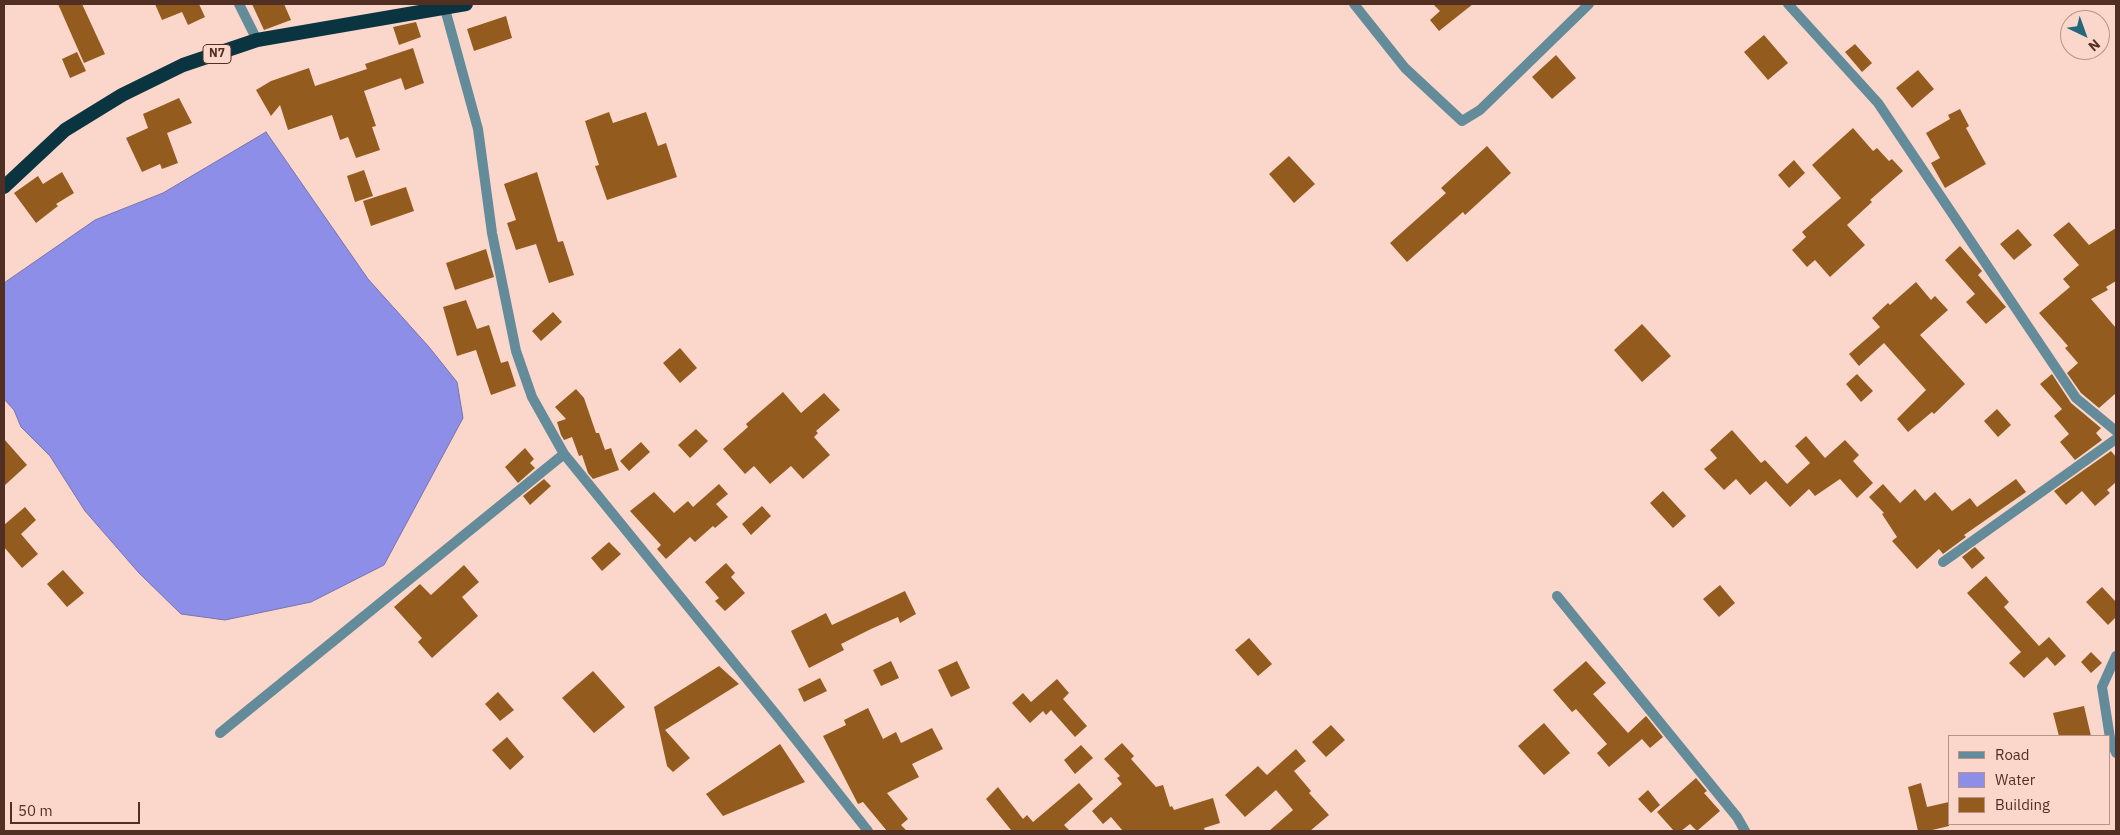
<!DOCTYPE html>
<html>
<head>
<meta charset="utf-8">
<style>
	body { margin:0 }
	#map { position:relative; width:2120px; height:835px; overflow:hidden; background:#fad7ca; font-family:"IBM Plex Sans",sans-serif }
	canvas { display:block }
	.frame { position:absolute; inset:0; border:5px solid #512f22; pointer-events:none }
	.legend { position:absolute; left:1948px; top:735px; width:162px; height:90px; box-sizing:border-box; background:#fad7ca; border:1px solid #b69487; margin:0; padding:6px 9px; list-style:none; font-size:15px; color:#512f22 }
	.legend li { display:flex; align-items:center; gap:10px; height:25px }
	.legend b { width:25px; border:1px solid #b69487 }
	.north { position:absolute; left:2060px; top:10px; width:50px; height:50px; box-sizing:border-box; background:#fad7ca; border:1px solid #b69487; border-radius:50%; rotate:138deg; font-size:14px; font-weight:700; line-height:20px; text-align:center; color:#512f22 }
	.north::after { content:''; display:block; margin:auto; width:18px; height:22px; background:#26677b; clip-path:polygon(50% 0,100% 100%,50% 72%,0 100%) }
	.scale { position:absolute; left:10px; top:802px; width:130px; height:22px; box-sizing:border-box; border:2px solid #512f22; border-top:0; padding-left:6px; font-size:15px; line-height:18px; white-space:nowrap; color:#512f22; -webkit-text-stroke:4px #fad7ca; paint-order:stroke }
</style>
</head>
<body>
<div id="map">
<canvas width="2120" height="835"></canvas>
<div class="frame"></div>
<ul class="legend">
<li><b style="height:6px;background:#638b9a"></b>Road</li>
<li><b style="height:14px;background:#8d8ee7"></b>Water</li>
<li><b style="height:14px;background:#945b1f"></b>Building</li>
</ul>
<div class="north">N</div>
<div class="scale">50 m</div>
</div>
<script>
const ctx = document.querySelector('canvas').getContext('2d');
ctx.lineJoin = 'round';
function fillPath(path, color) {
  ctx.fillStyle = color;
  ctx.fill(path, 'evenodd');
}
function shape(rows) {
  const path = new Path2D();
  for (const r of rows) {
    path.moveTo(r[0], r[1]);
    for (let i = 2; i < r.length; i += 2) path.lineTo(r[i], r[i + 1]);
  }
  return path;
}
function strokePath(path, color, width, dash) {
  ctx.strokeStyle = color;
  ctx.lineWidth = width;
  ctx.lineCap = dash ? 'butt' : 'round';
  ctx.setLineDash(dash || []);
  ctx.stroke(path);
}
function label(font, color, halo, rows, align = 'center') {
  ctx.font = font + ' "IBM Plex Sans",sans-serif';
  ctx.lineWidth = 5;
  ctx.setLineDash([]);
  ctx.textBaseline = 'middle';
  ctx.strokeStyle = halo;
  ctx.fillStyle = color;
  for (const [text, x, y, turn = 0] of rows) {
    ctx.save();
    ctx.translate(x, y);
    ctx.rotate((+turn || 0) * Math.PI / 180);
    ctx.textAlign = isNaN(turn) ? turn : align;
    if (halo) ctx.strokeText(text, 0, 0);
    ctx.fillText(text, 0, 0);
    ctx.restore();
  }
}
const water = shape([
	[266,132,368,279,429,347,457,382,463,418,384,565,311,602,225,620,181,614,139,573,85,511,50,456,21,427,14,410,4,399,4,283,95,220,163,193,266,132]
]);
const building = shape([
	[58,4,82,4,105,54,84,63],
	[155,4,199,4,205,17,188,25,182,12,162,20],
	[252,4,284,4,291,20,264,30],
	[1433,4,1473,4,1439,31,1430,20,1440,11],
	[506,16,512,38,474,51,467,29],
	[416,22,421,37,399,45,393,27],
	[1764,35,1788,63,1768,80,1744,52],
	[1855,44,1872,63,1862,72,1845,52],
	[413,48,424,83,405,90,401,78,364,91,376,126,372,127,380,150,356,158,348,137,340,140,332,115,288,130,280,105,271,116,256,90,271,81,309,68,315,86,367,69,365,64],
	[77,52,86,71,70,78,62,59],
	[1556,55,1576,78,1552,99,1532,77],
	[1918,70,1934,89,1912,108,1896,88],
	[179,98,192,123,167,133,178,163,162,169,160,164,142,172,126,138,148,128,143,114],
	[1960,109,1969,126,1966,128,1986,164,1945,188,1931,163,1940,158,1926,133,1950,119,1948,115],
	[609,112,613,123,646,112,658,146,666,143,677,177,607,200,595,166,599,165,585,121],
	[1853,128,1873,151,1877,148,1889,161,1892,159,1903,171,1870,200,1872,202,1847,225,1865,245,1830,277,1815,260,1807,267,1792,250,1806,237,1802,232,1841,198,1812,165],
	[1487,146,1511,173,1465,215,1463,212,1407,262,1390,243,1446,193,1441,188],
	[1289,156,1315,184,1294,203,1269,174],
	[1794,160,1805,173,1789,188,1778,175],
	[364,170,373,196,355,202,347,176],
	[62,172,74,193,56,204,58,206,36,223,14,193,38,176,43,184],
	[537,172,558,242,563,241,574,275,549,283,536,244,516,250,507,223,516,220,504,184],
	[406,187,414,211,371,226,363,201],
	[2069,222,2089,245,2116,228,2116,281,2106,287,2108,290,2091,299,2116,328,2116,393,2099,408,2081,393,2067,373,2078,363,2065,348,2068,346,2039,313,2070,287,2063,279,2079,265,2053,235],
	[2018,229,2032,245,2014,260,2000,244],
	[1960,246,1982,271,1978,275,2006,307,1986,324,1966,302,1975,294,1945,260],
	[486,249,494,277,455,290,446,263],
	[1916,282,1931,300,1935,296,1948,310,1920,335,1965,384,1934,414,1932,412,1908,432,1897,419,1926,390,1884,343,1859,366,1849,354,1880,327,1872,318,1888,303,1890,305],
	[466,300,477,329,489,325,501,363,508,361,516,386,491,395,476,350,457,356,443,307],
	[553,312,562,322,541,341,532,331],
	[1642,324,1671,356,1642,382,1614,350],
	[680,348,697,368,680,383,663,363],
	[1857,374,1873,391,1861,402,1846,384],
	[2052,374,2071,403,2101,428,2096,433,2102,440,2075,460,2060,442,2069,434,2054,416,2062,409,2040,384],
	[576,389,584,398,596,433,599,433,605,450,611,448,619,470,593,479,588,473,582,455,579,456,572,437,564,440,561,435,557,422,566,419,555,407],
	[783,392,801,413,824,393,840,410,816,431,818,433,814,437,830,455,803,479,791,466,770,484,754,466,745,474,723,449,748,427,746,424],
	[1997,409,2011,425,1998,437,1984,421],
	[696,429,708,441,690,458,678,445],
	[1732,430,1761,463,1765,460,1787,484,1810,463,1795,446,1806,436,1825,458,1845,440,1859,455,1853,461,1873,483,1857,498,1840,479,1815,496,1809,489,1790,507,1766,481,1750,495,1736,479,1724,490,1704,469,1717,458,1710,450],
	[4,439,27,465,4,486],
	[641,442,650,452,629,471,620,461],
	[525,448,534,459,530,463,535,468,518,483,505,467],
	[2111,451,2116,457,2116,482,2107,490,2110,493,2095,506,2082,491,2066,505,2054,491],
	[544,479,551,486,530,505,523,496],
	[2016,479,2026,492,1964,535,1966,537,1943,554,1939,549,1917,569,1892,541,1897,537,1882,514,1884,513,1869,497,1883,484,1900,503,1915,489,1925,501,1935,492,1952,511,1970,498,1977,507],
	[719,484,728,494,716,504,728,517,715,528,713,526,695,542,690,537,666,559,657,549,661,545,630,511,654,492,674,513,688,501,693,507],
	[1663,491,1686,516,1673,528,1650,503],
	[762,506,771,516,751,535,742,524],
	[25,507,36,520,21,534,38,554,22,568,4,547,4,525],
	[609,542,621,554,602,571,591,558],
	[1975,547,1985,558,1972,569,1962,557],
	[726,563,735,573,731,577,745,593,725,611,715,601,719,598,705,582],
	[464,565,479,582,462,597,478,616,432,658,418,642,422,638,394,607,420,584,431,595],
	[63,570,84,593,67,607,47,584],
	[1986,576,2009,602,2004,607,2039,646,2049,637,2066,656,2055,666,2047,657,2024,678,2009,663,2021,652,1967,593],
	[1720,585,1735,603,1719,617,1703,599],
	[2102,587,2116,602,2116,617,2108,625,2086,602],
	[905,591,916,614,900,623,898,617,871,629,841,644,844,650,809,668,791,631,826,613,832,625],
	[1249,638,1272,664,1258,676,1235,650],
	[2091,652,2102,663,2091,673,2081,662],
	[891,661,899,678,881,686,873,670],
	[957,661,970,688,951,697,938,670],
	[1586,661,1606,683,1593,694,1628,733,1646,716,1663,737,1650,748,1642,739,1609,767,1597,753,1607,744,1576,709,1572,712,1553,690],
	[719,666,739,684,665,730,690,758,673,772,667,766,654,707],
	[593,671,625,707,594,733,562,698],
	[820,678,827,691,804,702,798,689],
	[1057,679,1069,693,1063,699,1087,726,1075,737,1051,710,1046,715,1043,711,1030,723,1012,703,1023,693,1031,702],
	[498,692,514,710,500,721,485,704],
	[2084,706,2091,736,2059,736,2053,713],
	[868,708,883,739,896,732,901,743,932,728,943,749,912,764,919,777,887,793,908,819,901,825,907,831,887,831,863,802,858,804,823,736,846,725,844,720],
	[1544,723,1570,753,1544,775,1518,746],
	[1331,725,1345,740,1326,757,1312,742],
	[507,737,524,757,510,770,492,750],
	[1122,743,1134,756,1131,759,1156,787,1163,785,1170,807,1172,806,1174,810,1213,798,1220,823,1204,828,1205,831,1123,831,1111,817,1103,824,1092,811,1122,784,1117,778,1120,776,1104,759],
	[780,744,805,782,723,816,706,794],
	[1081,745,1093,758,1075,774,1064,760],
	[1296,749,1306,761,1294,771,1311,791,1309,793,1329,815,1310,831,1269,831,1293,810,1276,790,1245,817,1225,795,1258,766,1267,775],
	[1696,778,1707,791,1704,793,1720,811,1697,831,1690,824,1681,831,1674,831,1657,812],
	[1079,783,1093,799,1064,825,1070,831,1010,831,1011,830,986,799,998,787,1023,819,1027,815,1033,822],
	[1921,783,1927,807,1949,802,1949,826,1928,831,1918,831,1908,787],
	[1648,790,1660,805,1651,813,1638,799]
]);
const minor = shape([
	[239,4,257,40],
	[1354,4,1405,68,1462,121,1480,110,1589,4],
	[1788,4,1878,103,2076,398,2116,431],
	[445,9,478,129,492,233,516,351,532,397,564,454],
	[1943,562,2116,439],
	[1557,596,1737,817,1745,831],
	[2116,656,2102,687,2110,738,2116,753],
	[220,733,564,454,778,717,868,831]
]);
const trunk = shape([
	[4,187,65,130,122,95,183,65,257,40,466,4]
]);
const shields = [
	[217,54,28]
];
const shieldNames = [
	["N7",217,54]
];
fillPath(water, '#8d8ee7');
strokePath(water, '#7b72ac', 1);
fillPath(building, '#945b1f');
strokePath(minor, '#638b9a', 10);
strokePath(trunk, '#0b3441', 14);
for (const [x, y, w] of shields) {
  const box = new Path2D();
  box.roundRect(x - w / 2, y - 9.5, w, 19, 4);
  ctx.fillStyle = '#fad7ca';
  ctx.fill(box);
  strokePath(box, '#512f22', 1);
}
label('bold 12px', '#512f22', null, shieldNames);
</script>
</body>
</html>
